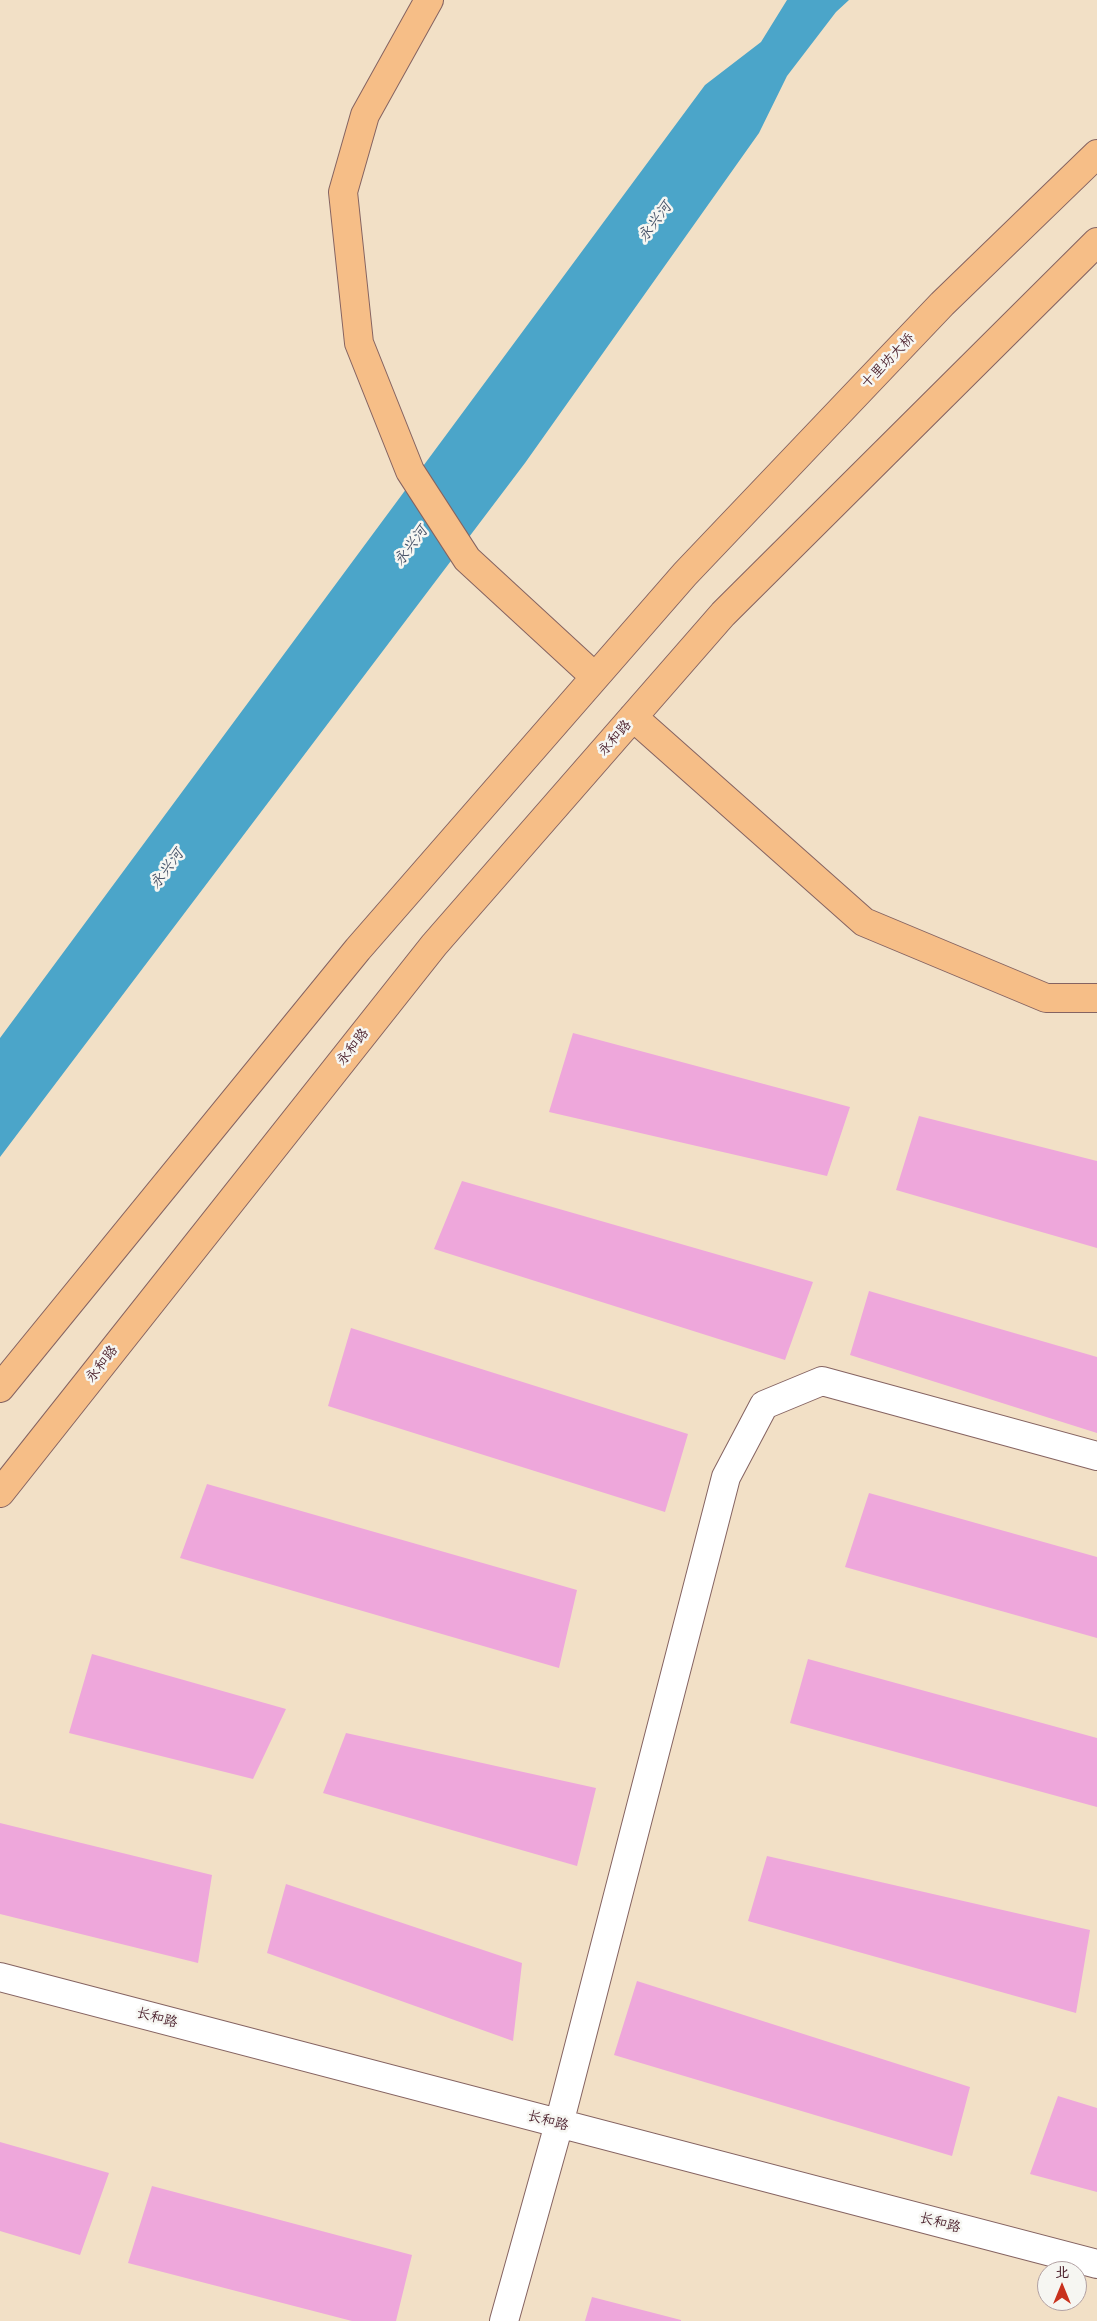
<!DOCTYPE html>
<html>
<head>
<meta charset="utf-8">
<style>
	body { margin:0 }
	#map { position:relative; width:1097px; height:2321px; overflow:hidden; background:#f2e0c6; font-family:"Playpen Sans","LXGW WenKai TC",sans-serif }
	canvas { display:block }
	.north { position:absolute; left:1037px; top:2261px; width:50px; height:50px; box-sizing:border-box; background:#f6f6f2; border:1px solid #b1a0a2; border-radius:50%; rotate:0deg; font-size:14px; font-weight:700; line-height:20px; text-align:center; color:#4a1f2b }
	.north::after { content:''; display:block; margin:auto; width:18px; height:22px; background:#c8321e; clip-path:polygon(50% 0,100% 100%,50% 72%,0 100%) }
</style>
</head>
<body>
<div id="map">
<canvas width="1097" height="2321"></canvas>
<div class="north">北</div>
</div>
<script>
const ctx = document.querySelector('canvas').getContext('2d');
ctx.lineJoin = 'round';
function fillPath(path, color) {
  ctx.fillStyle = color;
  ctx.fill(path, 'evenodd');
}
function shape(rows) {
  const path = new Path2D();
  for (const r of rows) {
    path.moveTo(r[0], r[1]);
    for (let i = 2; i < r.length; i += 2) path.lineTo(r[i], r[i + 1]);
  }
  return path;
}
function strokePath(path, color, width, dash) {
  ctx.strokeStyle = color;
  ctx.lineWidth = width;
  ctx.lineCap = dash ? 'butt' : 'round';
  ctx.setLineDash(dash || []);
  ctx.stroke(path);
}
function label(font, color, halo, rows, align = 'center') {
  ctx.font = font + ' "Playpen Sans","LXGW WenKai TC",sans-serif';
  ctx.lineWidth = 5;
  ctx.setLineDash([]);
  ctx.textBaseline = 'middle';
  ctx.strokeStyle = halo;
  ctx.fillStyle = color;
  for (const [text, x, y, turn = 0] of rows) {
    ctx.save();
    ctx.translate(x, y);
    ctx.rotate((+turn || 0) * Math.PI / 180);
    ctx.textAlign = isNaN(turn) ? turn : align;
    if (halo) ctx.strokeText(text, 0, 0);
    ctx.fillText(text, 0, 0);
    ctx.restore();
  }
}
const water = shape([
	[787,0,849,0,836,12,787,76,759,133,525,463,0,1157,0,1038,705,85,761,42]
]);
const building = shape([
	[573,1033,850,1107,827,1176,549,1112],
	[919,1116,1097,1161,1097,1248,896,1190],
	[462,1181,813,1282,785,1360,434,1249],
	[869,1291,1097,1357,1097,1433,850,1355],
	[351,1328,688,1434,665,1512,328,1406],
	[207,1484,577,1590,559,1668,180,1558],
	[869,1493,1097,1557,1097,1638,845,1567],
	[92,1654,286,1709,253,1779,69,1733],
	[808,1659,1097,1738,1097,1807,790,1723],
	[346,1733,596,1788,577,1866,323,1793],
	[0,1823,212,1875,198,1963,0,1914],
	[767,1856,1090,1930,1076,2013,748,1921],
	[286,1884,522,1963,513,2041,267,1953],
	[637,1981,970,2087,952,2156,614,2055],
	[1058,2096,1097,2108,1097,2192,1030,2174],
	[0,2142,109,2173,80,2255,0,2231],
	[152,2186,412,2255,396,2321,352,2321,128,2263],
	[592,2297,681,2320,681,2321,585,2321]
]);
const minor = shape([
	[0,1977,1097,2264],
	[504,2321,559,2124,726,1477,764,1405,822,1381,1097,1456]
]);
const major = shape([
	[429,0,365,115,343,192,359,343,410,471,467,559,595,677],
	[633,717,864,922,1046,998,1097,998],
	[0,1388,358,949,685,574,942,304,1097,154],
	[0,1493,434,945,723,614,1097,242]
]);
const streetNames = [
	["十里坊大桥",888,361,-46],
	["永和路",615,738,-49],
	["永和路",353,1047,-52],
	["永和路",102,1364,-52],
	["长和路",157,2018,15],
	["长和路",548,2121,15],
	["长和路",940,2223,15]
];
const waterNames = [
	["永兴河",655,222,-53],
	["永兴河",411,546,-53],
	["永兴河",167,869,-53]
];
fillPath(water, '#4ba5c9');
fillPath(building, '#eea7db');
strokePath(minor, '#856361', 30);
strokePath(major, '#856361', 30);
strokePath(minor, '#fff', 28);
strokePath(major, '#f6be87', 28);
label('14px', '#4a1f2b', '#f6f6f2', streetNames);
label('italic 15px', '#4a556a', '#f6f6f2', waterNames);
</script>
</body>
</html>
